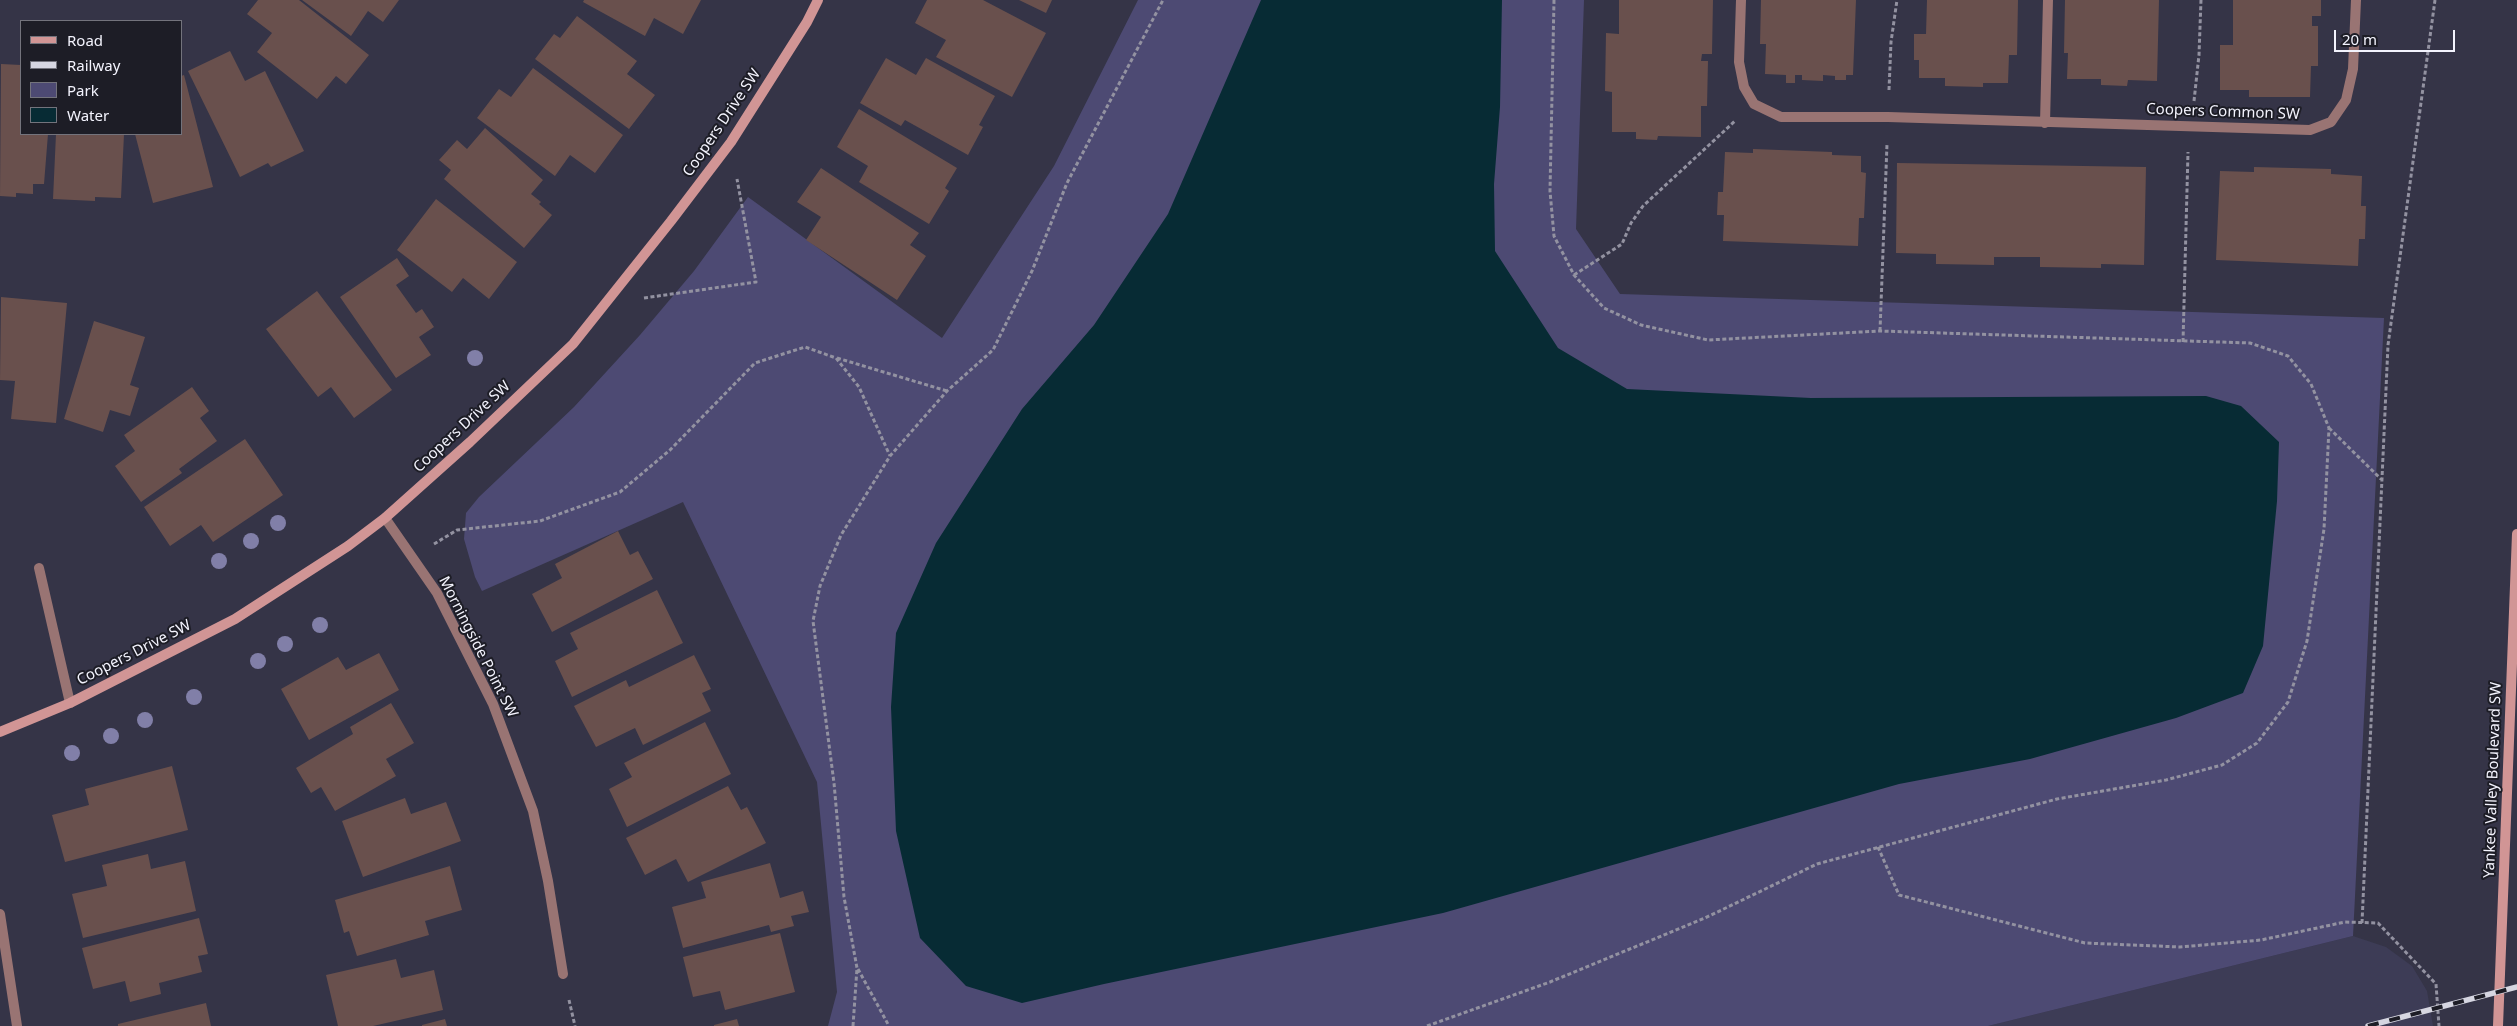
<!DOCTYPE html>
<html>
<head>
<meta charset="utf-8">
<style>
	body { margin:0 }
	#map { position:relative; width:2517px; height:1026px; overflow:hidden; background:#353447; font-family:"Noto Sans",sans-serif }
	canvas { display:block }
	.legend { position:absolute; left:20px; top:20px; width:162px; height:115px; box-sizing:border-box; background:#1d1d26; border:1px solid #73737c; margin:0; padding:6px 9px; list-style:none; font-size:15px; color:#f3f3fd }
	.legend li { display:flex; align-items:center; gap:10px; height:25px }
	.legend b { width:25px; border:1px solid #73737c }
	.scale { position:absolute; left:2334px; top:30px; width:121px; height:22px; box-sizing:border-box; border:2px solid #f3f3fd; border-top:0; padding-left:6px; font-size:15px; line-height:18px; white-space:nowrap; color:#f3f3fd; -webkit-text-stroke:4px #1d1d26; paint-order:stroke }
</style>
</head>
<body>
<div id="map">
<canvas width="2517" height="1026"></canvas>
<ul class="legend">
<li><b style="height:6px;background:#d19595"></b>Road</li>
<li><b style="height:6px;background:#d6d6e1"></b>Railway</li>
<li><b style="height:14px;background:#4d4a73"></b>Park</li>
<li><b style="height:14px;background:#072b34"></b>Water</li>
</ul>
<div class="scale">20 m</div>
</div>
<script>
const ctx = document.querySelector('canvas').getContext('2d');
ctx.lineJoin = 'round';
function fillPath(path, color) {
  ctx.fillStyle = color;
  ctx.fill(path, 'evenodd');
}
function shape(rows) {
  const path = new Path2D();
  for (const r of rows) {
    path.moveTo(r[0], r[1]);
    for (let i = 2; i < r.length; i += 2) path.lineTo(r[i], r[i + 1]);
  }
  return path;
}
function strokePath(path, color, width, dash) {
  ctx.strokeStyle = color;
  ctx.lineWidth = width;
  ctx.lineCap = dash ? 'butt' : 'round';
  ctx.setLineDash(dash || []);
  ctx.stroke(path);
}
function label(font, color, halo, rows, align = 'center') {
  ctx.font = font + ' "Noto Sans",sans-serif';
  ctx.lineWidth = 4;
  ctx.setLineDash([]);
  ctx.textBaseline = 'middle';
  ctx.strokeStyle = halo;
  ctx.fillStyle = color;
  for (const [text, x, y, turn = 0] of rows) {
    ctx.save();
    ctx.translate(x, y);
    ctx.rotate((+turn || 0) * Math.PI / 180);
    ctx.textAlign = isNaN(turn) ? turn : align;
    if (halo) ctx.strokeText(text, 0, 0);
    ctx.fillText(text, 0, 0);
    ctx.restore();
  }
}
const built = shape([
	[2353,936,2386,947,2412,966,2427,991,2433,1026,1988,1026]
]);
const green = shape([
	[1138,0,1584,0,1576,229,1620,294,2384,318,2353,936,1988,1026,828,1026,837,992,817,782,683,502,482,591,475,577,464,539,466,513,479,497,574,407,640,335,694,271,748,197,942,338,1054,166]
]);
const water = shape([
	[1261,0,1502,0,1500,107,1494,184,1495,251,1558,348,1627,389,1811,398,2206,396,2241,406,2279,442,2277,501,2263,646,2243,693,2176,718,2030,759,1899,784,1443,913,1104,984,1022,1003,966,986,920,938,896,831,891,707,896,633,936,543,1022,409,1094,325,1168,214]
]);
const building = shape([
	[258,0,299,0,369,55,346,84,336,76,317,99,257,52,272,33,247,14],
	[302,0,399,0,383,22,368,11,351,36],
	[584,0,701,0,683,34,654,18,645,36,583,2],
	[927,0,983,0,1046,33,1012,97,936,57,946,40,915,23],
	[1019,0,1052,0,1046,13],
	[1619,0,1713,0,1712,54,1702,54,1701,61,1708,61,1707,106,1701,106,1701,137,1658,136,1657,140,1636,139,1636,132,1612,132,1612,92,1605,91,1606,33,1619,34],
	[1761,0,1856,0,1853,75,1846,75,1846,80,1835,80,1835,76,1823,75,1823,81,1802,80,1802,75,1795,75,1795,83,1786,83,1786,75,1765,74,1766,44,1760,44],
	[1927,0,2018,0,2017,55,2009,55,2008,83,1983,83,1983,87,1945,86,1945,78,1919,78,1919,60,1914,60,1914,34,1926,34],
	[2065,0,2159,0,2157,81,2128,80,2127,86,2101,85,2101,79,2067,79,2068,53,2064,53],
	[2233,0,2321,0,2321,16,2312,16,2312,26,2318,26,2318,66,2311,66,2310,97,2249,97,2249,90,2220,90,2220,45,2233,45],
	[577,16,637,61,627,74,655,95,629,129,535,59,554,34,560,38],
	[230,51,245,81,265,71,304,151,271,167,268,163,240,177,188,71],
	[886,58,916,75,926,58,995,96,979,125,983,127,968,155,905,120,901,126,860,103],
	[1,64,21,65,21,134,48,134,44,184,33,184,33,194,16,193,16,197,0,196],
	[533,68,623,135,595,173,570,155,555,176,477,118,499,89,511,97],
	[184,75,213,187,153,203,135,134,181,134,181,76],
	[859,109,957,168,945,188,949,191,929,224,859,182,868,166,837,147],
	[485,128,543,180,531,194,541,202,539,204,552,215,524,248,444,179,451,170,439,160,457,140,467,149],
	[56,134,124,134,121,198,95,197,95,201,53,199],
	[1753,149,1832,152,1832,155,1861,156,1861,172,1866,173,1864,218,1859,218,1858,246,1723,241,1724,215,1717,215,1718,192,1723,192,1725,152,1753,153],
	[1897,163,2146,167,2144,265,2101,264,2101,268,2040,267,2040,257,1994,257,1994,265,1936,264,1936,254,1896,253],
	[2254,167,2331,169,2331,174,2362,176,2361,206,2366,206,2365,239,2359,239,2358,266,2216,260,2220,171,2254,172],
	[821,168,919,233,910,245,926,256,897,300,806,240,821,217,797,202],
	[436,199,517,262,489,299,463,278,452,292,397,250],
	[397,258,409,276,396,285,416,313,422,309,434,327,419,337,431,355,396,378,340,297],
	[317,291,392,390,354,418,331,387,318,397,266,329],
	[1,297,67,303,56,423,11,419,15,381,0,380],
	[94,321,145,337,130,385,139,388,130,416,110,410,103,432,64,419],
	[192,387,209,411,200,418,217,441,179,469,182,473,141,502,115,466,135,451,124,435],
	[245,439,283,495,213,542,201,525,170,546,144,507],
	[618,531,630,555,638,551,653,579,552,632,532,594,562,578,555,564],
	[657,590,683,643,572,697,555,661,578,649,570,633],
	[379,653,399,690,309,740,281,689,338,657,346,670],
	[694,655,711,689,702,693,711,711,643,745,635,728,596,747,574,706,626,680,629,687],
	[391,703,414,743,386,759,396,776,335,811,321,787,311,793,296,768,353,734,350,727],
	[705,722,731,774,627,827,609,789,632,777,624,763],
	[172,766,188,830,65,862,52,815,89,805,85,789],
	[728,786,741,810,747,807,766,843,688,882,676,859,645,875,626,838],
	[405,798,411,814,446,802,461,841,363,877,342,821],
	[148,854,151,869,185,861,196,911,83,938,72,894,107,886,102,865],
	[770,863,780,898,803,891,809,912,791,916,794,926,771,932,769,925,683,948,672,907,706,898,701,882],
	[450,866,462,910,425,921,429,935,357,956,349,931,344,933,335,900],
	[199,918,208,954,198,956,202,972,159,983,161,994,130,1002,125,981,93,989,82,948],
	[780,933,795,992,725,1010,720,991,693,997,683,957],
	[396,959,401,978,434,970,443,1010,373,1026,338,1026,326,975],
	[206,1003,211,1026,118,1026,118,1024],
	[445,1019,447,1026,422,1026,422,1025],
	[737,1019,739,1026,714,1026,714,1025]
]);
const path = shape([
	[1889,90,1891,42,1897,0],
	[2194,101,2199,55,2201,0],
	[1574,275,1622,244,1631,223,1643,206,1735,121],
	[644,298,756,282,737,179],
	[1880,331,1887,144],
	[2183,342,2188,152],
	[837,358,947,391],
	[2329,428,2382,480],
	[434,544,457,530,540,521,620,492,670,450,755,363,805,347,836,358,859,387,890,456],
	[1878,847,1899,895,2085,943,2180,947,2261,940,2345,922,2378,923,2436,984,2439,1026],
	[2362,923,2388,345,2435,0],
	[858,969,889,1026],
	[569,1000,575,1026],
	[853,1026,857,968,844,897,834,783,813,621,820,586,841,535,890,456,947,391,993,350,1032,271,1067,183,1163,0],
	[1427,1026,1550,982,1705,918,1817,864,2057,799,2166,780,2222,765,2257,743,2288,702,2307,641,2324,529,2329,428,2311,384,2288,356,2250,343,1880,331,1708,340,1641,325,1604,308,1574,275,1554,236,1550,191,1554,0]
]);
const street = shape([
	[1741,0,1739,62,1744,87,1754,104,1781,117,1888,117,2310,130,2331,122,2346,100,2353,69,2356,0],
	[2045,123,2048,0],
	[385,518,437,593,493,704,533,811,548,881,563,974],
	[39,568,70,703],
	[0,914,17,1026]
]);
const secondary = shape([
	[0,732,70,703,235,619,348,546,385,518,470,442,573,344,671,221,731,142,807,22,818,0],
	[2498,1026,2517,534]
]);
const rail = shape([
	[2368,1026,2517,987]
]);
const trees = [
	[475,358],
	[278,523],
	[251,541],
	[219,561],
	[320,625],
	[285,644],
	[258,661],
	[194,697],
	[145,720],
	[111,736],
	[72,753]
];
const streetNames = [
	["Coopers Common SW",2223,112,2],
	["Coopers Drive SW",722,123,-56],
	["Coopers Drive SW",462,427,-43],
	["Morningside Point SW",478,647,63],
	["Coopers Drive SW",134,653,-27],
	["Yankee Valley Boulevard SW",2493,780,-88]
];
fillPath(built, '#3d3c56');
fillPath(green, '#4d4a73');
fillPath(water, '#072b34');
fillPath(building, '#69504d');
strokePath(path, '#9392a1', 3, [4, 2.5]);
strokePath(street, '#997473', 10);
strokePath(secondary, '#d19595', 10);
strokePath(rail, '#d6d6e1', 5.5);
strokePath(rail, '#1d1d26', 4, [11]);
ctx.fillStyle = '#817fa8';
for (const [x, y] of trees) {
  ctx.beginPath();
  ctx.arc(x, y, 8, 0, 2 * Math.PI);
  ctx.fill();
}
label('15px', '#f3f3fd', '#1d1d26', streetNames);
</script>
</body>
</html>
